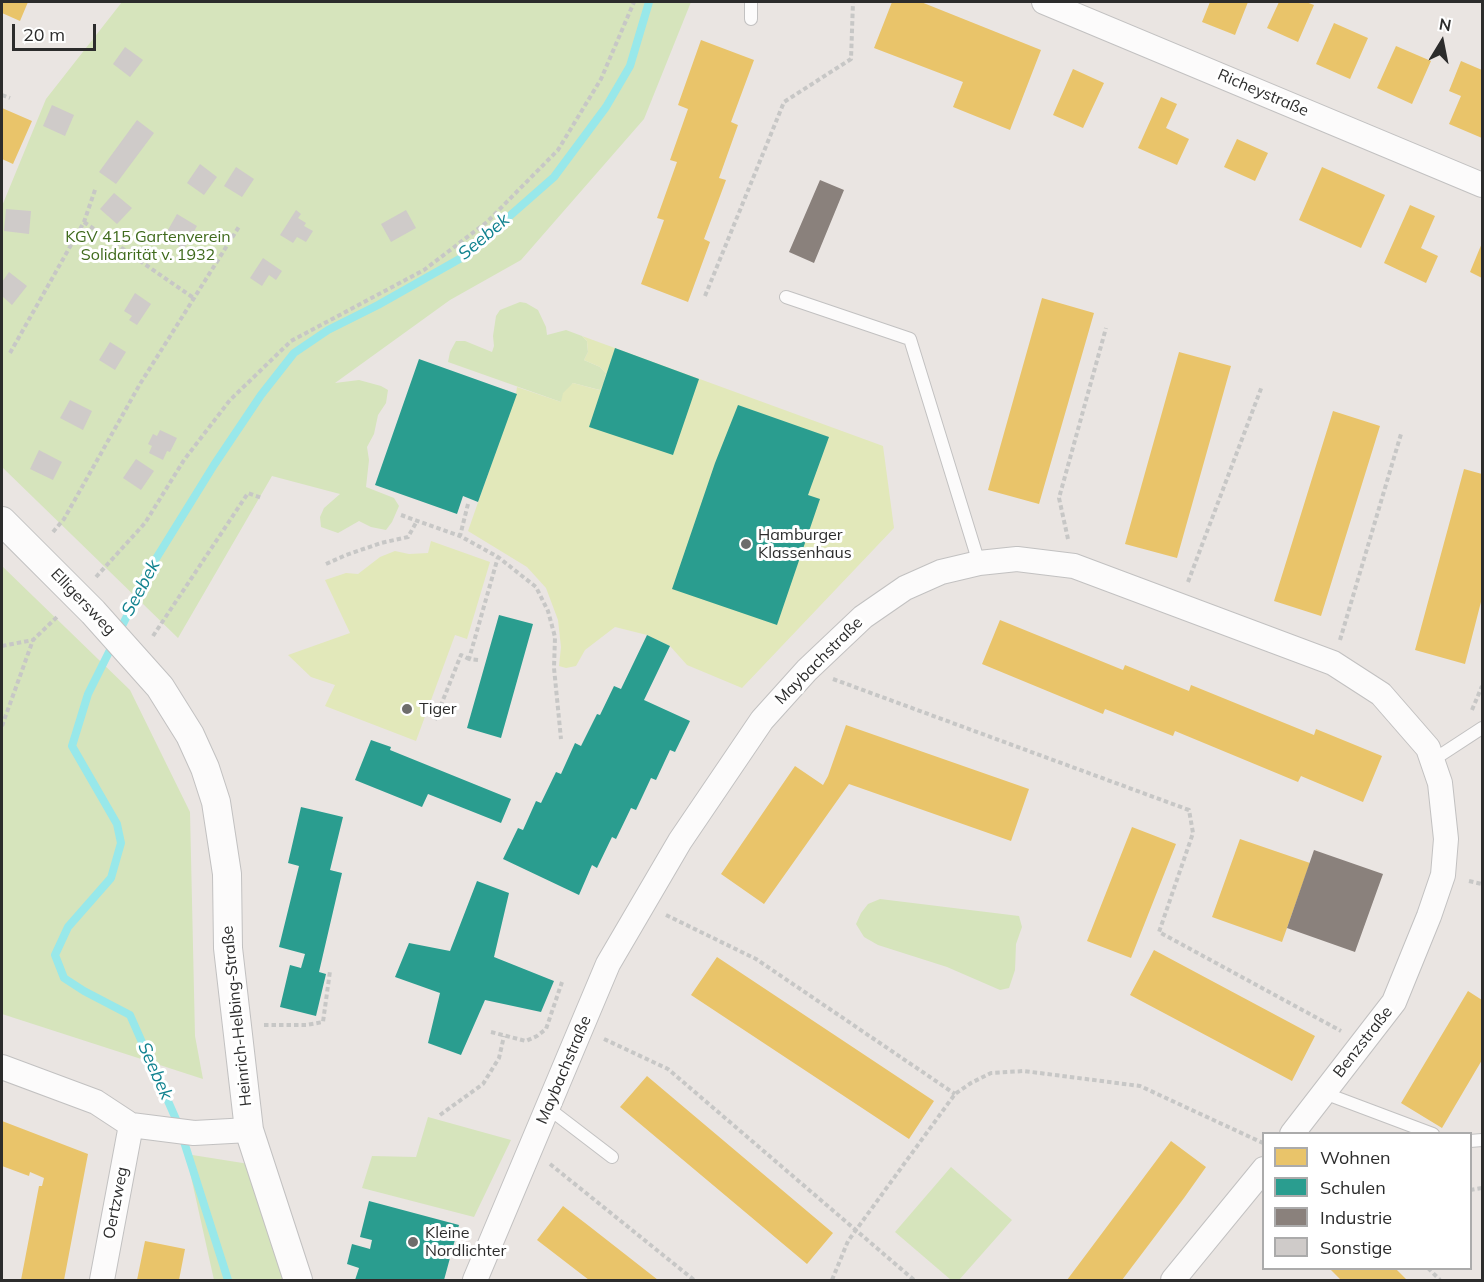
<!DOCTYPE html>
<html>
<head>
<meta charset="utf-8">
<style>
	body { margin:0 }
	#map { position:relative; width:1484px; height:1282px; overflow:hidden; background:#eae5e2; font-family:Mulish,sans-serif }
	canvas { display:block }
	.frame { position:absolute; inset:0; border:3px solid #2c2c2c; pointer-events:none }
	.legend { position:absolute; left:1262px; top:1132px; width:210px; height:138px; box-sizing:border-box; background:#fff; border:2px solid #ababab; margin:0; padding:8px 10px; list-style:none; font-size:18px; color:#2c2c2c }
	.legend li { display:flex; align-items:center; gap:12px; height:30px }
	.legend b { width:30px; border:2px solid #ababab }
	.north { position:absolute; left:1412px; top:12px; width:60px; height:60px; -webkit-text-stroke:4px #fff; paint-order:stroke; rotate:10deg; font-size:16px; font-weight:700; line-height:24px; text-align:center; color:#2c2c2c }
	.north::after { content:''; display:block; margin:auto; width:21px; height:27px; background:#2c2c2c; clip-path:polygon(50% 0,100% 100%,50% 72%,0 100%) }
	.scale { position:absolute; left:12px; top:24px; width:84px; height:27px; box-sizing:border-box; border:3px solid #2c2c2c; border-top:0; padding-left:8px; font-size:18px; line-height:21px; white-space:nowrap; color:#2c2c2c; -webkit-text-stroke:4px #fff; paint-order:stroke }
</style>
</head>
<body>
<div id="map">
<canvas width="1484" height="1282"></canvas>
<div class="frame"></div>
<ul class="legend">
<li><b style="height:16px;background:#e9c46a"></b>Wohnen</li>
<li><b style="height:16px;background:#2a9d8f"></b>Schulen</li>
<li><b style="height:16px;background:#8a817c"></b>Industrie</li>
<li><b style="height:16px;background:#cfcbc9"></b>Sonstige</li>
</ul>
<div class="north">N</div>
<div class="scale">20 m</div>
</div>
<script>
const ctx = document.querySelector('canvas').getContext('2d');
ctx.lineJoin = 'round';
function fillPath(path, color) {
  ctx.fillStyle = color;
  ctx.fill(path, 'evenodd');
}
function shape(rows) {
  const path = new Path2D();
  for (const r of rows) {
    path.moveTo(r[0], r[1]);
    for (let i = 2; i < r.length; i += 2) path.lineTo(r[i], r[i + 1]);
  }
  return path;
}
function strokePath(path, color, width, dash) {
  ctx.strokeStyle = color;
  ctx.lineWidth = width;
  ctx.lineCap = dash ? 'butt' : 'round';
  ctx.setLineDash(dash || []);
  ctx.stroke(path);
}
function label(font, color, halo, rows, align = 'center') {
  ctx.font = font + ' Mulish,sans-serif';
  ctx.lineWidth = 6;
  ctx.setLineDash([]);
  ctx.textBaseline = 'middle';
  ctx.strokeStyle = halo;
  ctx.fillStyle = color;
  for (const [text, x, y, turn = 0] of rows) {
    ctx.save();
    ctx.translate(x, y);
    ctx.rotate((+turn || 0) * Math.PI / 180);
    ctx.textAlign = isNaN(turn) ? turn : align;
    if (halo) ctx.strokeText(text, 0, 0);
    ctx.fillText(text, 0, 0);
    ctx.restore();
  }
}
const green = shape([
	[122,2,691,2,644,119,521,260,450,300,335,383,359,380,381,386,388,390,386,403,378,415,374,434,367,447,369,460,366,487,394,498,399,506,392,522,386,530,371,527,359,521,338,533,321,527,320,517,324,508,340,494,272,476,178,638,2,467,2,206,46,99],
	[520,302,526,303,538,310,546,327,547,335,566,330,582,336,587,341,588,352,584,360,600,367,606,373,604,383,600,390,573,383,561,402,448,362,450,352,456,341,465,341,492,352,494,346,493,336,496,316,500,310],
	[2,566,130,690,190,812,195,1036,203,1079,2,1014],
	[880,899,1019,916,1022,927,1016,944,1015,970,1009,988,1000,990,947,967,878,945,864,937,856,924,861,913,868,904],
	[428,1117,511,1140,474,1217,362,1188,372,1156,416,1157],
	[186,1154,249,1164,284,1280,214,1280],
	[951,1167,1012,1220,959,1280,951,1280,895,1232]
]);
const pitch = shape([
	[582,336,883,446,894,528,742,688,687,665,670,646,647,635,615,627,585,650,576,666,566,668,559,666,561,647,558,620,546,588,527,567,468,531,516,394,517,387,561,402,563,393,573,383,599,390,604,383,606,373,600,367,584,360,588,352,587,341],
	[431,541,490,562,467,639,455,635,416,741,325,706,335,685,311,677,288,655,350,633,325,580,346,573,358,574,380,557,395,551,409,554,428,553]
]);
const homes = shape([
	[2,2,28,2,20,21,2,13],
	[892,2,921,2,1041,50,1010,130,953,107,963,82,874,48],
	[1210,2,1248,2,1235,35,1202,22],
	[1279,2,1306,2,1314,5,1298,42,1267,28],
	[1334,23,1368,38,1350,79,1316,64],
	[701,40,754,60,731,122,738,125,719,178,726,180,704,239,710,242,688,302,641,284,664,220,657,218,677,162,670,160,688,109,678,105],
	[1396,46,1431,61,1412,104,1377,88],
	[1461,61,1482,70,1482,138,1449,124,1461,96,1449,91],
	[1073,69,1104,83,1083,128,1053,115],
	[1161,97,1177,104,1166,128,1189,139,1177,165,1138,148],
	[2,108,32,121,13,164,2,159],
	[1237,139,1268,153,1255,181,1224,167],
	[1322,167,1385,195,1361,248,1299,220],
	[1410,205,1435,216,1421,248,1438,256,1426,283,1384,263],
	[1482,243,1482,278,1470,272],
	[1042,298,1094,313,1039,504,988,490],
	[1179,352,1231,366,1177,558,1125,544],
	[1333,411,1380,426,1321,616,1274,601],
	[1464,469,1482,474,1482,598,1465,664,1415,650],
	[1000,620,1123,670,1125,665,1189,691,1191,685,1314,735,1316,729,1382,756,1363,802,1301,776,1298,782,1175,731,1173,736,1105,709,1103,714,982,664],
	[846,725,1029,789,1011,841,849,784,764,904,721,874,795,766,823,785,828,776],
	[1132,827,1176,844,1131,958,1087,941],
	[1240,839,1310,863,1282,942,1212,917],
	[1154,950,1315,1036,1292,1081,1130,995],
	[717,957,934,1101,909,1139,691,995],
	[1468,991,1482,1000,1482,1060,1442,1128,1401,1103],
	[647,1076,833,1233,807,1264,620,1107],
	[2,1121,88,1154,64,1280,21,1280,39,1186,42,1186,44,1178,30,1172,29,1176,2,1166],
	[1171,1141,1206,1167,1184,1198,1122,1280,1067,1280],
	[563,1206,589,1226,658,1280,589,1280,537,1240],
	[145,1241,185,1249,179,1280,137,1280],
	[1330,1269,1396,1269,1407,1280,1341,1280]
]);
const schools = shape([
	[615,348,699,379,673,455,589,427],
	[419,359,517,394,478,502,463,496,457,514,375,485],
	[738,405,829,437,808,495,820,499,777,625,672,589,715,463],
	[499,615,533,624,501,738,467,728],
	[647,635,670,646,644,700,690,721,675,752,670,750,656,780,651,778,636,810,631,808,616,839,612,837,597,868,592,865,579,895,503,859,518,828,523,830,536,801,541,803,556,772,561,774,575,743,581,746,597,714,600,715,614,686,621,689],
	[371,740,391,747,390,750,511,799,501,823,428,794,422,807,355,780],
	[301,807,343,817,330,870,342,873,319,972,326,974,316,1016,280,1007,290,965,301,968,305,954,279,947,299,866,288,863],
	[477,881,509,893,494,957,554,981,541,1012,485,1000,461,1055,428,1043,440,993,395,977,409,943,450,951],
	[369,1201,459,1225,444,1280,355,1280,359,1268,347,1264,352,1244,370,1249,372,1240,360,1237]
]);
const industry = shape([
	[820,180,844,190,814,263,789,252],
	[1314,850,1383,874,1355,952,1287,928]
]);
const stream = shape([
	[228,1280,179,1126,130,1015,84,991,64,978,55,955,68,927,111,878,121,843,117,824,72,746,88,694,127,616,144,578,214,465,261,395,294,353,328,330,378,305,463,257,554,177,606,107,630,66,649,2]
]);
const building = shape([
	[125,47,143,60,130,77,113,64],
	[52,105,74,115,65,136,43,126],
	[137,120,154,133,116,184,99,172],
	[200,164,217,177,204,195,187,183],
	[236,167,254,179,242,197,224,186],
	[114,193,132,208,117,224,100,209],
	[6,209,31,211,29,234,4,231],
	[296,210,301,214,298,218,306,223,304,226,313,231,306,242,297,237,293,243,280,235],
	[406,210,416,228,391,242,381,224],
	[177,214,197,226,184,249,164,237],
	[263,258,282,271,276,280,269,275,262,286,250,278],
	[9,272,27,286,12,305,2,296,2,282],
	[135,293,151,304,137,325,129,320,132,316,124,311],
	[110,342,126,352,115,370,99,360],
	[70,400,92,411,83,430,60,418],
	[160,430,177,438,170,452,167,451,163,460,149,453,152,446,148,444,153,434,157,436],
	[39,450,62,462,53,480,30,469],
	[136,459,154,471,141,490,123,478]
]);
const path = shape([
	[2,95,10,98],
	[84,222,195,299],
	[705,296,784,102,851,59,853,2],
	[10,353,84,222,96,187],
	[468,504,460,536,498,557,536,587,548,611,555,637,554,668,561,739],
	[401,515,460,536],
	[53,532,64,519,140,384,240,225],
	[1068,539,1059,498,1106,328],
	[326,564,346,555,381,543,408,537,417,521],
	[96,577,145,523,184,460,230,400,291,341,424,270,487,222,558,150,601,79,634,2],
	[1188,582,1262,386],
	[153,636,248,493,262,498],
	[1340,640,1401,434],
	[2,646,33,640],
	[478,660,469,659,498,557],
	[833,679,1189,810,1193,833,1159,932,1341,1031],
	[1472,710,1482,686],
	[435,720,461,655,469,659],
	[2,726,33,640,59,615],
	[1469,881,1482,884],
	[666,915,756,959,955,1094],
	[264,1025,306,1025,323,1022,330,971],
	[491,1032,526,1041,537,1036,546,1029,562,982],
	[604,1039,668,1069,914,1280],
	[440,1115,483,1084,499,1058,504,1036],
	[550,1164,694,1280],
	[1470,1190,1482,1188],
	[1428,1268,1440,1280],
	[832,1280,848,1241,955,1094,971,1083,991,1073,1024,1071,1140,1086,1263,1143]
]);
const service = shape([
	[751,19,751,2],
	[786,297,910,339,979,563],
	[1433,760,1482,728],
	[1324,1093,1433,1134],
	[548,1108,612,1157],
	[1470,1141,1482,1140]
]);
const minor = shape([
	[1044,2,1482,185],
	[2,1067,96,1102,131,1125,194,1133,249,1130],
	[102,1280,131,1125],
	[475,1280,608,964,680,841,762,720,807,670,863,617,905,588,941,572,979,563,1017,559,1074,566,1333,663,1381,694,1428,748,1440,783,1446,839,1443,875,1429,916,1394,1002,1292,1134],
	[1173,1280,1264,1169]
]);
const tertiary = shape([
	[2,521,93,612,160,687,190,735,205,768,216,802,227,874,228,948,249,1130,298,1280]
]);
const markers = [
	[746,544,6,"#6e6d6c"],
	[407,709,6,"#6e6d6c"],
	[413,1242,6,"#6e6d6c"]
];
const streetNames = [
	["Richeystraße",1263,93,23],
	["Elligersweg",83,602,46],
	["Maybachstraße",819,661,-45],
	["Heinrich-Helbing-Straße",237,1016,-96],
	["Benzstraße",1363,1042,-52],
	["Maybachstraße",564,1070,-67],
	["Oertzweg",116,1203,-79]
];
const parkNames = [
	["KGV 415 Gartenverein",148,237],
	["Solidarität v. 1932",148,255]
];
const poiNames = [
	["Hamburger",758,535],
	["Klassenhaus",758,553],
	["Tiger",419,709],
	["Kleine",425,1233],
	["Nordlichter",425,1251]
];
const waterNames = [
	["Seebek",484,237,-40],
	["Seebek",141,588,-62],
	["Seebek",155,1071,66]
];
fillPath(green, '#d6e4bc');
fillPath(pitch, '#e2e8ba');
fillPath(homes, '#e9c46a');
fillPath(schools, '#2a9d8f');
fillPath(industry, '#8a817c');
strokePath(stream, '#98e8ea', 8);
fillPath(building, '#cfcbc9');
strokePath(service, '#c2c1c1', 14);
strokePath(minor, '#c2c1c1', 26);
strokePath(tertiary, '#c2c1c1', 30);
strokePath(path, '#c7c7c6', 4, [4.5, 3]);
strokePath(service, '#fcfbfb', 12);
strokePath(minor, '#fcfbfb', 24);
strokePath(tertiary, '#fcfbfb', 28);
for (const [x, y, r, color] of markers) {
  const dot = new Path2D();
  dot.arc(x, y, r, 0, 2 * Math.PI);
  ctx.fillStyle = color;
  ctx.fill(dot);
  strokePath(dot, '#fff', 2);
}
label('16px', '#2c2c2c', '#fff', streetNames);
label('16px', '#3f6a1c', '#fff', parkNames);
label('16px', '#2c2c2c', '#fff', poiNames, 'left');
label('italic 18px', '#10828f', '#fff', waterNames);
</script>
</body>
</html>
